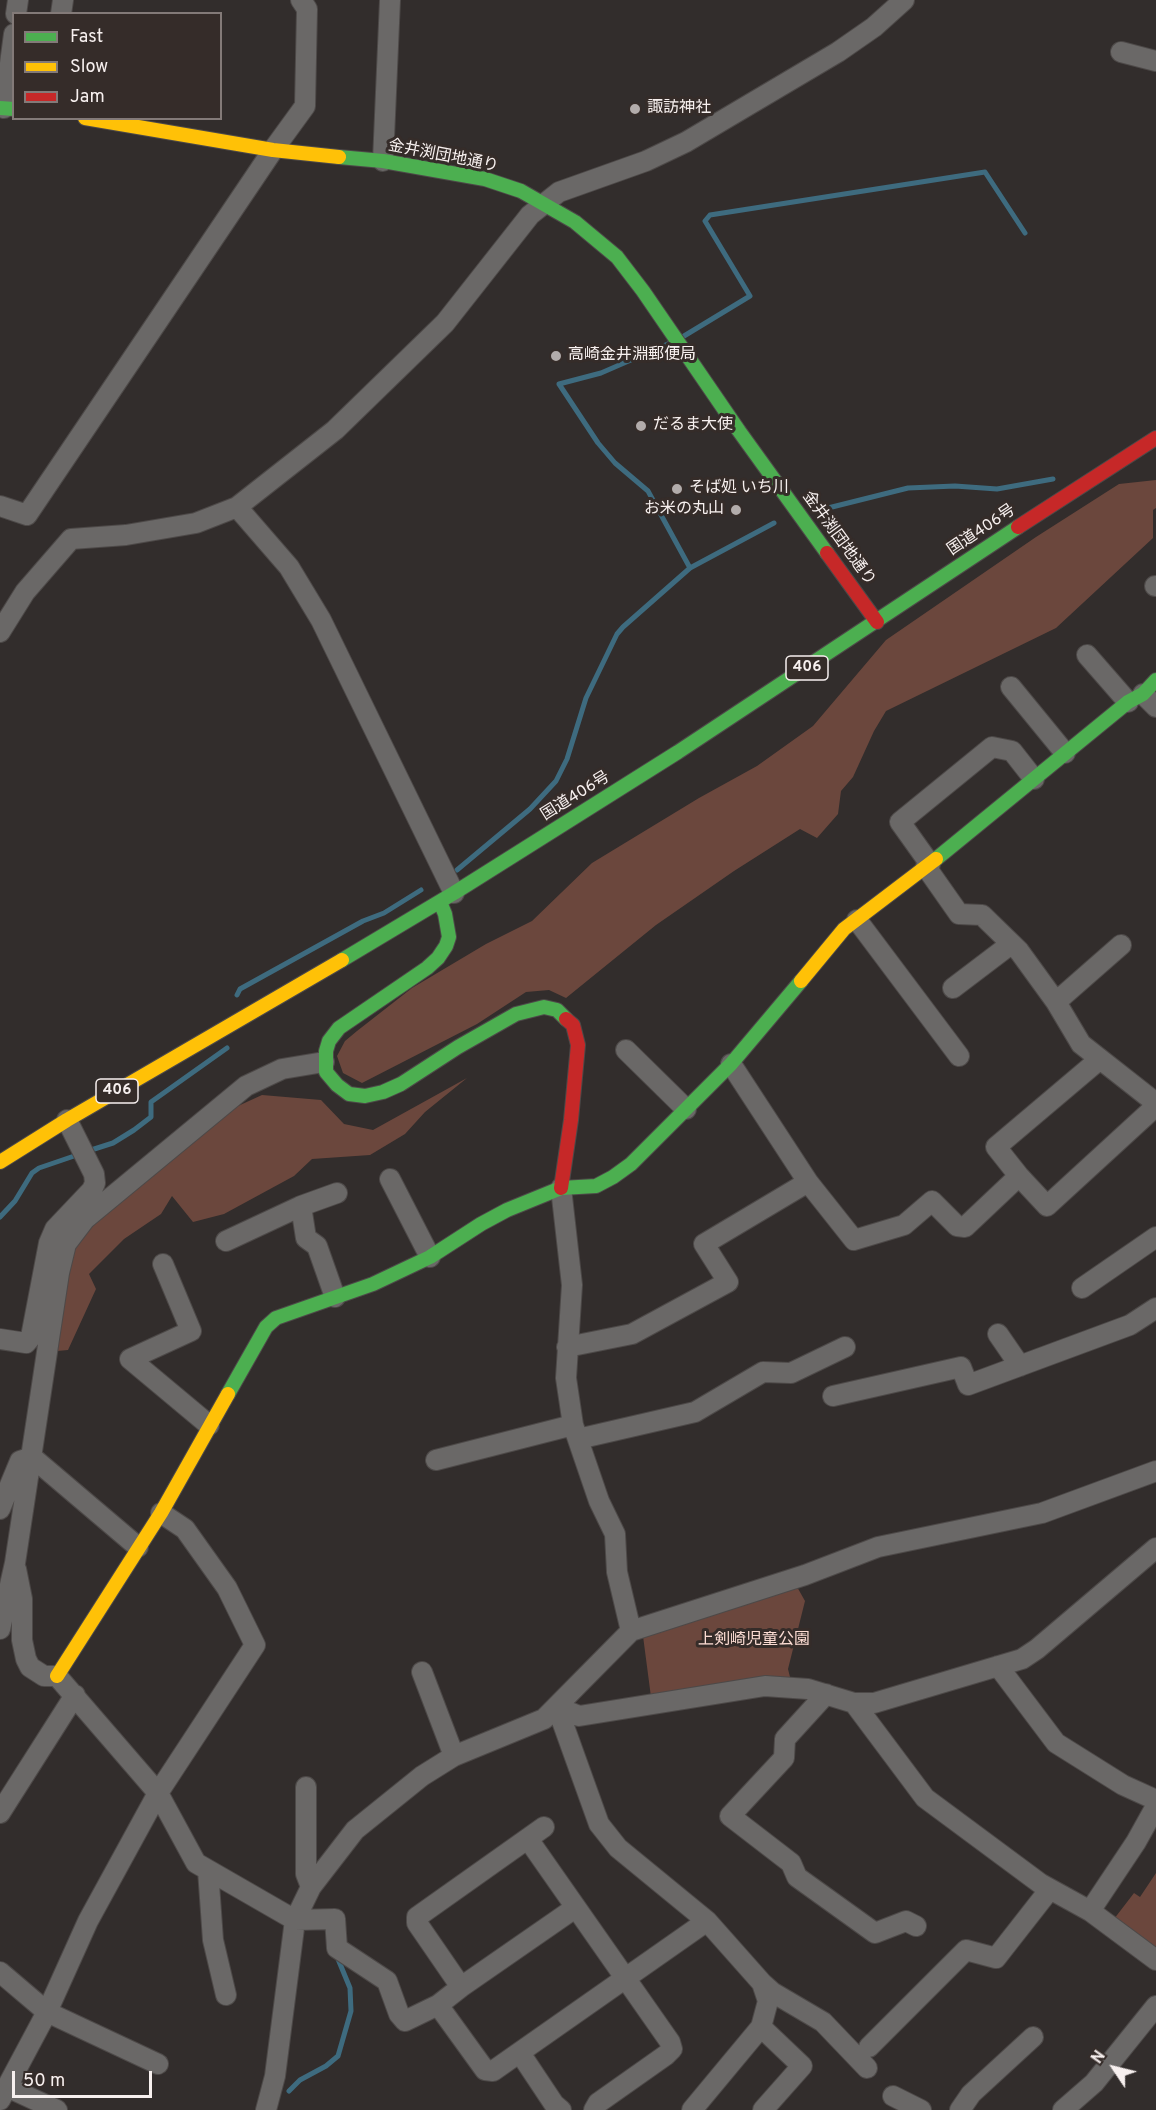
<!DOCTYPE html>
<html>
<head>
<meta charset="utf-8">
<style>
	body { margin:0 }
	#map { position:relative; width:1156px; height:2110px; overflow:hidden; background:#322d2c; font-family:Overpass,sans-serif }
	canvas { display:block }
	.legend { position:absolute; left:12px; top:12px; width:210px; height:108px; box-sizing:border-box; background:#352c29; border:2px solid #837a78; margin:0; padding:8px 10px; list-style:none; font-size:18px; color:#f7f0ef }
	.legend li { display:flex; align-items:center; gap:12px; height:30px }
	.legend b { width:30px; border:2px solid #837a78 }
	.north { position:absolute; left:1084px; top:2038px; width:60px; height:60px; -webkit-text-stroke:4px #352c29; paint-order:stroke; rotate:305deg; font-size:16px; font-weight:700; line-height:24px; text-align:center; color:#f7f0ef }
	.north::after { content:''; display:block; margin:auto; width:21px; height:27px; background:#f7f0ef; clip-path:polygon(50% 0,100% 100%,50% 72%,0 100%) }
	.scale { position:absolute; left:12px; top:2071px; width:140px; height:27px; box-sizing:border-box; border:3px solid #f7f0ef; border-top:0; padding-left:8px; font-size:18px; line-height:21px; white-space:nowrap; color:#f7f0ef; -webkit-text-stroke:4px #352c29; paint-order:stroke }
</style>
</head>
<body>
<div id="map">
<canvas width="1156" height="2110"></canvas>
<ul class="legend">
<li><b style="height:8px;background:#4caf50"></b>Fast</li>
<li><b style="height:8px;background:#ffc107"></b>Slow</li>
<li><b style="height:8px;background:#c62828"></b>Jam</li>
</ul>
<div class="north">N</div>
<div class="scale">50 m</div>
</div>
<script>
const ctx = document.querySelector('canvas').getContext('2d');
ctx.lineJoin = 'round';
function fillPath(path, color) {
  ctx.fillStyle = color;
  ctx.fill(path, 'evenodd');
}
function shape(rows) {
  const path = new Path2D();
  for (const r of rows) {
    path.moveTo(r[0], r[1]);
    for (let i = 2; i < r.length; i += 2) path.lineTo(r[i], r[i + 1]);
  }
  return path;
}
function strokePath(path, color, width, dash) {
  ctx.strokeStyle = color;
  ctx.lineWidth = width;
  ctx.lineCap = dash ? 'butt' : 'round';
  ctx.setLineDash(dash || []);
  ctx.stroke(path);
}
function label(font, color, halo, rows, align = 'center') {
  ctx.font = font + ' Overpass,"Noto Sans JP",sans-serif';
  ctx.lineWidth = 6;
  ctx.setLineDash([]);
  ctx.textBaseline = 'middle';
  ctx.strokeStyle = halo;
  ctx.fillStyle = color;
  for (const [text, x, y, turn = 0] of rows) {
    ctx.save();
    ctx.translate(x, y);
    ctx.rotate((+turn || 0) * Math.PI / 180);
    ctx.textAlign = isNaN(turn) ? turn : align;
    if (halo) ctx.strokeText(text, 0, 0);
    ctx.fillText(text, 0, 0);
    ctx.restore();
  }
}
const green = shape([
	[1156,480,1156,508,1153,510,1153,538,1056,628,886,711,874,731,853,777,841,791,838,814,817,838,800,829,734,871,656,925,566,998,549,990,526,992,477,1024,362,1083,343,1073,337,1056,345,1041,357,1031,412,988,486,944,532,921,592,863,699,798,757,766,813,726,886,640,1036,537,1119,484],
	[467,1078,425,1112,405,1134,370,1155,312,1159,294,1176,224,1214,193,1222,172,1196,161,1214,124,1239,89,1274,96,1289,68,1350,57,1351,67,1257,80,1228,214,1117,262,1095,321,1100,344,1124,373,1130],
	[796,1585,805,1601,788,1669,791,1681,651,1697,643,1636],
	[1156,1873,1156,1954,1114,1919,1134,1893,1140,1897]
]);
const stream = shape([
	[684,336,750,296,705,221,710,215,985,172,1025,233],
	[670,343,601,373,559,384,598,443,615,463,648,491,690,568],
	[816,511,908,488,955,486,997,489,1053,479],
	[457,870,530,809,556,781,567,759,586,698,617,634,623,627,690,568,774,523],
	[237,995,240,989,363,921,384,913,421,890],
	[88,1151,113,1143,134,1130,151,1117,151,1102,227,1048],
	[0,1217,15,1201,32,1173,39,1168,80,1154],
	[289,2091,300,2080,326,2066,338,2056,351,2011,350,1988,338,1959]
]);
const street = shape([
	[16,14,18,0],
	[61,14,63,0],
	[1121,52,1156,61],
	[4,108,14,34],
	[383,161,390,0],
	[0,506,27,515,273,150,305,106,307,9,301,0],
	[237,507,289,567,321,620,454,893],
	[1155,586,1156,586],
	[0,632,25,592,71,539,126,535,196,523,237,507,335,430,445,323,530,215,559,192,646,161,686,142,838,52,874,27,904,0],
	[1087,655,1128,702],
	[1011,687,1065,753],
	[1143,694,1156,707],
	[930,864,900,822,992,747,1012,751,1034,779],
	[926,867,959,914,982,915,1019,951,1056,1002,1081,1044,1156,1103],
	[857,920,959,1056],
	[953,988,1011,944],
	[1056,1002,1121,945],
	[626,1050,686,1109],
	[1100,1059,996,1147,1019,1176,1047,1206,1156,1106],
	[731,1064,808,1182,854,1240,904,1225,932,1201,957,1226,965,1227,1019,1176],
	[390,1179,430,1257],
	[561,1188,572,1285,566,1378,573,1425,599,1501,615,1534,617,1572,631,1631],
	[301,1206,306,1238,317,1246,335,1297],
	[226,1241,301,1206,337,1193],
	[163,1264,191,1331,130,1359,209,1425],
	[1082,1288,1156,1237],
	[998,1334,1020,1366],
	[0,1339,26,1343,31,1337,49,1243,55,1229,92,1190,95,1183,94,1174,67,1120],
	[567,1347,632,1334,728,1282,704,1244,808,1182],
	[833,1396,961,1367,968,1385,1130,1325,1156,1308],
	[578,1439,695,1412,763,1372,791,1373,845,1347],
	[436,1460,573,1425],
	[0,1509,20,1461,32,1457,138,1547],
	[161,1513,185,1529,227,1588,255,1645,158,1793,196,1863,295,1920,335,1919,337,1948,387,1981,399,2014,405,2021,438,2005,461,1987,575,1908],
	[0,1629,15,1563,59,1273,66,1244,85,1219,246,1086,282,1069,324,1062],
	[998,1666,1056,1743,1123,1785,1156,1800],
	[422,1672,454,1756],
	[826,1694,785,1739,784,1758,730,1816,791,1863,797,1877,875,1933,906,1921,916,1926],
	[854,1703,925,1798,1041,1884,1090,1911,1156,1960],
	[557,1707,579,1716,765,1686,808,1689,854,1703,874,1703,1022,1659,1037,1649,1156,1548],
	[557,1707,599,1824,618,1848,707,1921,762,1983,768,2001,761,2027,692,2110],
	[306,1787,306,1874,311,1887],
	[0,1813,75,1695],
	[528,1839,670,2042,672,2049,666,2055,598,2103,594,2110],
	[208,1870,213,1940,226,1995],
	[1090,1911,1136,1842,1156,1806],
	[0,1972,47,2012,158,2064],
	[762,1983,772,1992,823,2022,867,2068],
	[461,1987,417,1923,417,1917,544,1827],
	[438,2005,485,2070,493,2071,707,1921],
	[761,2027,802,2066,763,2110],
	[869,2047,966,1950,996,1958,1050,1889],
	[520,2053,554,2104,561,2110],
	[7,2087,57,2110],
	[893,2096,921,2110],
	[0,2100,47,2012,88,1921,158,1793,57,1676,44,1676,30,1667,26,1659,22,1640,22,1599,16,1569],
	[266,2110,275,2076,295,1920,311,1887,355,1830,422,1776,454,1756,544,1719,631,1631,805,1575,878,1547,1042,1513,1156,1471],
	[960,2110,971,2094,1033,2037],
	[1063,2110,1094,2083,1156,2006]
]);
const fast = shape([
	[0,108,14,109],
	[339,157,383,161,485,179,521,191,575,222,617,257,643,291,739,431,827,553],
	[936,859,1128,702,1143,694,1156,680],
	[440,902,445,914,449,937,446,946,438,958,427,968,339,1028,329,1041,326,1051,326,1072,337,1085,349,1094,365,1096,383,1092,401,1084,458,1047,516,1014,544,1007,557,1010,566,1019],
	[342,960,454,893,678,752,1018,527],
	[228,1394,266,1327,276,1318,373,1284,430,1257,481,1224,507,1210,561,1188,596,1186,613,1177,631,1164,731,1064,801,981]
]);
const slow = shape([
	[85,118,273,150,339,157],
	[801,981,844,929,936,859],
	[0,1162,67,1120,342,960],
	[57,1676,161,1513,228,1394]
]);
const jam = shape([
	[1018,527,1156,438],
	[827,553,877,622],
	[561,1188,571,1120,578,1045,573,1025,566,1019]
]);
const markers = [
	[635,109,6,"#b2acab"],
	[556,356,6,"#b2acab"],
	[641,426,6,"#b2acab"],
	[677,489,6,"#b2acab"],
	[736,510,6,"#b2acab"]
];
const shields = [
	[807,668,42],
	[117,1091,42]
];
const shieldNames = [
	["406",807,668],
	["406",117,1091]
];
const poiNames = [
	["諏訪神社",647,109],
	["高崎金井淵郵便局",568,356],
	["だるま大使",653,426],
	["そば処 いち川",689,489],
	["お米の丸山",724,510,"right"]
];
const streetNames = [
	["金井渕団地通り",443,157,11],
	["国道406号",982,531,-34],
	["金井渕団地通り",838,539,54],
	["国道406号",576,797,-32]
];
const parkNames = [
	["上剣崎児童公園",754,1641]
];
fillPath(green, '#6b473d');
strokePath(stream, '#3e6b7f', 5);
strokePath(street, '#4d4948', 22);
strokePath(fast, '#4d4948', 16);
strokePath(slow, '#4d4948', 16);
strokePath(jam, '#4d4948', 16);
strokePath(street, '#6a6867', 20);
strokePath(fast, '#4caf50', 14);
strokePath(slow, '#ffc107', 14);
strokePath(jam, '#c62828', 14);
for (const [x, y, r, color] of markers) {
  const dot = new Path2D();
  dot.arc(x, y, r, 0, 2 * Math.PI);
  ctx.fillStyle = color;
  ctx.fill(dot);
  strokePath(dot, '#352c29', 2);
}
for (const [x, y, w] of shields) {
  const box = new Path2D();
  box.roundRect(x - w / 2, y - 12, w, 24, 4.5);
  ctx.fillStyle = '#352c29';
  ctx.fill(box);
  strokePath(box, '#f7f0ef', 1.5);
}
label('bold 15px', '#f7f0ef', null, shieldNames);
label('16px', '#f7f0ef', '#352c29', poiNames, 'left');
label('16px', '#f7f0ef', '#352c29', streetNames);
label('16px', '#fcdcd3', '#352c29', parkNames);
</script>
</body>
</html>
